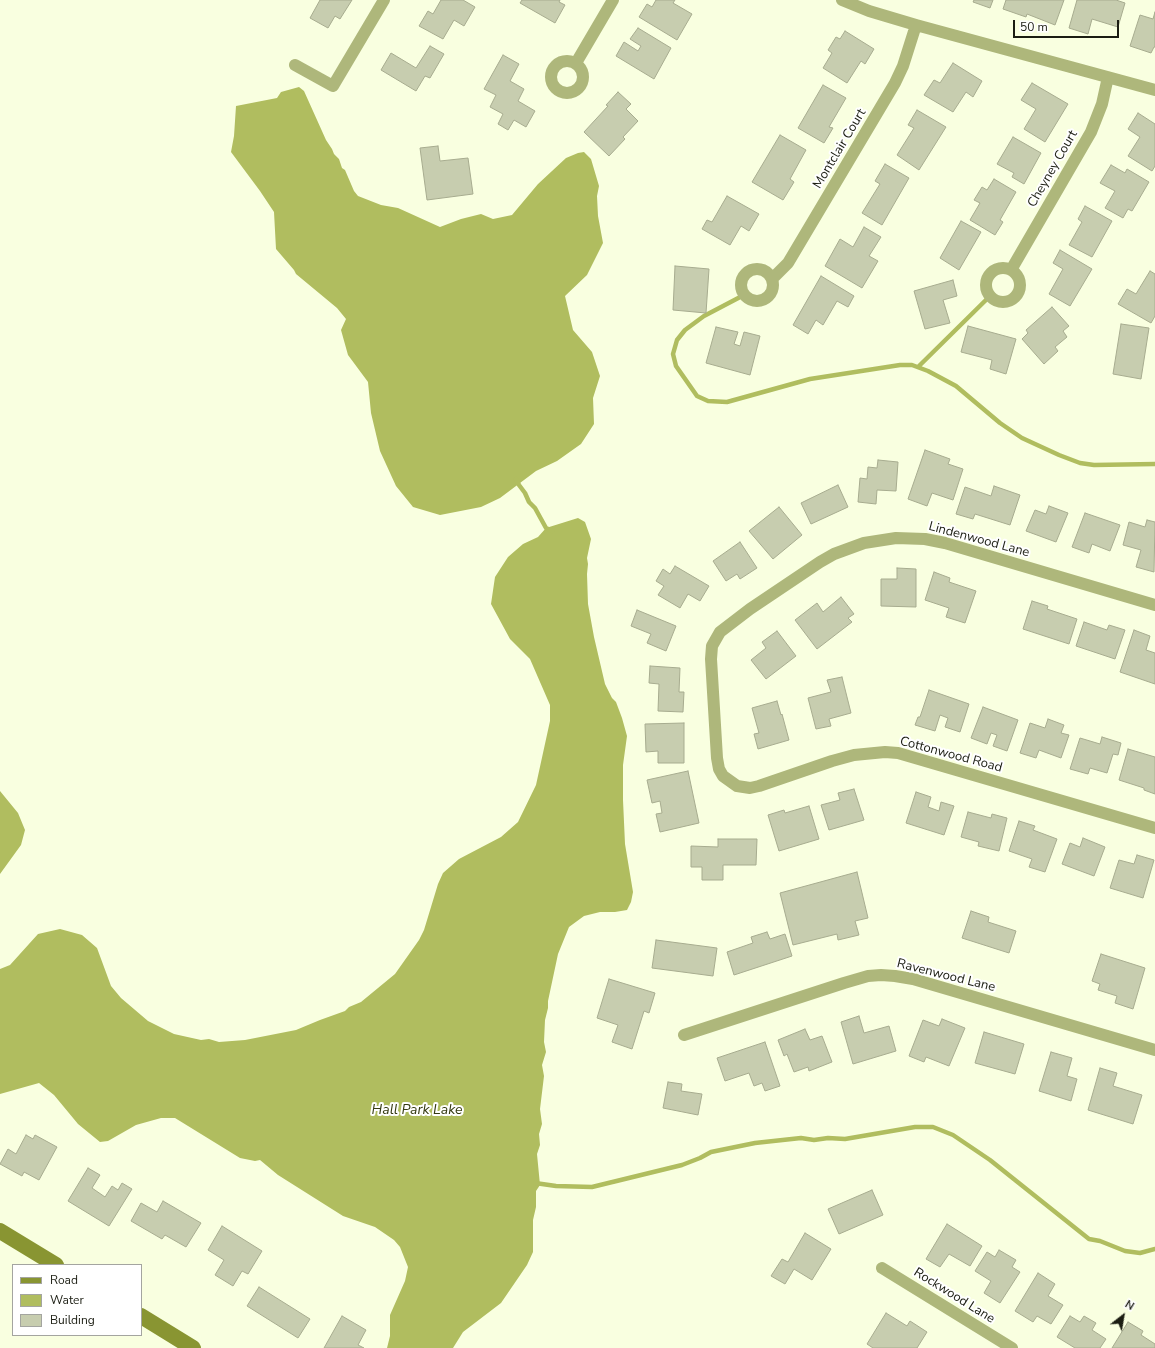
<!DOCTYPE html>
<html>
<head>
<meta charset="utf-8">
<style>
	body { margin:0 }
	#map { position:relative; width:1155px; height:1348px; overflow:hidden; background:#f9ffe0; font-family:"Nunito Sans",sans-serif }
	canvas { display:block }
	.legend { position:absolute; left:12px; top:1264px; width:130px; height:72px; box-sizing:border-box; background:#fff; border:1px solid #a4a5a0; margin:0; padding:5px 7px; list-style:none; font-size:12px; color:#1b1d12 }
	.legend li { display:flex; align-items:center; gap:8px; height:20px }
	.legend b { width:20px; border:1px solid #a4a5a0 }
	.north { position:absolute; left:1103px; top:1296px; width:40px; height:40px; -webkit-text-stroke:3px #fff; paint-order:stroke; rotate:31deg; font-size:11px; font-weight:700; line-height:16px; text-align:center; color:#1b1d12 }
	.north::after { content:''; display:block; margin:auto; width:14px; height:18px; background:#1b1d12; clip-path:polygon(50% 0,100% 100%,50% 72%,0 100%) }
	.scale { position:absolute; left:1013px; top:20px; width:106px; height:18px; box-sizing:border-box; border:2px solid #1b1d12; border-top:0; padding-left:5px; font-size:12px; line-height:14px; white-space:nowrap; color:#1b1d12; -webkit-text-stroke:3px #fff; paint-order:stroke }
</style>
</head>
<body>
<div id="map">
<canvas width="1155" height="1348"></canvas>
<ul class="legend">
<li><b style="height:5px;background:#899532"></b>Road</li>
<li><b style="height:11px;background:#b0bd5f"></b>Water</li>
<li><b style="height:11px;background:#c7cdaf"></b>Building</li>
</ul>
<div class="north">N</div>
<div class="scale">50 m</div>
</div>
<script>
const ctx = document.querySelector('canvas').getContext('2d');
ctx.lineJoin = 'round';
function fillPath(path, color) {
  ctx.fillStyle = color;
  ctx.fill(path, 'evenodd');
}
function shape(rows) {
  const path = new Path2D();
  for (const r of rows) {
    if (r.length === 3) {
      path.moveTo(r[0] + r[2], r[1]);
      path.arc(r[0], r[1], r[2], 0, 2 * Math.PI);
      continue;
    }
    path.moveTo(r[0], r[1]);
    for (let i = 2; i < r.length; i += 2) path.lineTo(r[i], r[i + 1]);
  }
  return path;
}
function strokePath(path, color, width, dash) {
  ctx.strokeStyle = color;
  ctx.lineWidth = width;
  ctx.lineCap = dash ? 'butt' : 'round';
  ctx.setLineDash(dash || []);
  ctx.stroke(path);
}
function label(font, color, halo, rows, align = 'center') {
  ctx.font = font + ' "Nunito Sans",sans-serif';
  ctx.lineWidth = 4;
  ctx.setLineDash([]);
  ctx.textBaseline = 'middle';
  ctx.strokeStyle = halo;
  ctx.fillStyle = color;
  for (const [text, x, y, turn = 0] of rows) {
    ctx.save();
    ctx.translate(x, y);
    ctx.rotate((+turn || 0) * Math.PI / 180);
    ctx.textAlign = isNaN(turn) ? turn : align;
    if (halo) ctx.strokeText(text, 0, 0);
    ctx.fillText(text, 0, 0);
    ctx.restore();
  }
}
const water = shape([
	[299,87,304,91,326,140,332,149,334,154,339,159,342,168,345,170,354,191,358,196,381,205,398,208,440,227,461,219,481,214,493,219,512,215,538,184,566,158,578,153,584,152,591,159,599,186,597,196,598,216,603,243,587,275,565,296,573,330,592,352,600,376,593,398,594,424,581,444,557,461,536,471,500,498,481,507,440,515,413,507,396,486,380,451,371,413,368,382,348,355,341,330,346,319,337,308,296,274,294,270,276,249,274,212,260,191,231,152,234,136,236,106,277,98,281,92],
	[578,518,585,522,591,539,587,558,588,564,587,574,588,604,594,637,605,684,612,698,616,702,622,718,627,736,623,765,623,800,625,844,633,892,631,902,627,910,615,912,600,912,584,916,569,927,558,954,548,1001,548,1008,545,1020,544,1042,546,1052,542,1065,544,1076,540,1109,542,1124,539,1134,540,1145,537,1154,540,1185,536,1191,536,1207,533,1220,533,1252,527,1265,501,1303,463,1332,453,1348,387,1348,390,1336,390,1315,405,1281,408,1267,400,1247,394,1240,375,1227,343,1216,278,1175,260,1160,255,1161,240,1158,175,1118,161,1118,136,1125,108,1141,100,1142,78,1124,54,1095,39,1083,0,1094,0,969,10,965,38,934,60,929,82,935,97,948,111,986,121,998,148,1021,174,1034,201,1040,209,1039,219,1042,245,1040,296,1030,320,1020,345,1011,349,1007,361,1002,395,974,419,940,424,930,438,884,443,873,459,859,501,837,518,822,536,785,550,721,550,705,530,659,510,639,491,604,495,577,508,557,523,544,538,537,546,528],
	[0,791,18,813,25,830,21,845,0,874]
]);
const stream = shape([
	[744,295,704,316,685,330,677,340,673,354,676,366,697,396,708,401,727,402,810,379,900,365,912,365,928,371,956,386,1000,423,1022,438,1059,455,1080,463,1094,465,1155,464],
	[918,367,990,296],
	[516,479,519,485,525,493,529,502,535,508,546,528,552,531],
	[535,1183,556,1186,592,1187,682,1165,700,1158,711,1152,755,1143,801,1138,814,1140,828,1138,845,1139,915,1127,933,1127,953,1135,990,1160,1089,1239,1100,1241,1125,1251,1140,1253,1155,1249]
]);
const building = shape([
	[320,0,352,0,340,19,335,16,328,28,310,18,320,0],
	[441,0,463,0,475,7,464,26,454,20,443,39,419,26,428,11,433,14,441,0],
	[522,0,560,0,559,2,565,5,555,23,520,3,522,0],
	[656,0,675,0,673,3,692,14,677,40,639,17,647,4,652,7,656,0],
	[974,0,993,0,990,8,973,2,974,0],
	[1006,0,1064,0,1055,25,1027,14,1026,17,1003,9,1006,0],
	[1077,0,1116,0,1125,3,1118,27,1092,19,1088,34,1069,28,1077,0],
	[1155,12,1155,47,1154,47,1151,53,1130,46,1140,15,1153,19,1155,12],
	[638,28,671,48,654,79,616,56,624,42,638,51,641,46,630,39,638,28],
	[845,31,874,49,865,64,861,61,847,83,823,68,832,53,828,50,836,37,840,39,845,31],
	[430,46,444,54,430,78,425,76,416,91,381,70,391,53,416,68,430,46],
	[503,55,519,64,510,81,524,89,518,101,535,111,526,127,514,120,508,130,498,124,503,114,490,107,496,95,484,89,503,55],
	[953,63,982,81,973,97,966,92,953,112,924,95,934,80,940,83,953,63],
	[1032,83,1068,104,1045,142,1024,129,1036,109,1021,100,1032,83],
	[823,85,846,98,829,127,833,128,824,143,798,128,823,85],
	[618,92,631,104,626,109,638,121,623,137,625,139,609,156,584,132,608,106,606,105,618,92],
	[917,110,946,127,919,170,897,155,914,128,908,125,917,110],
	[1138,113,1155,124,1155,166,1152,171,1128,156,1140,137,1128,129,1138,113],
	[780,135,806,150,790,179,794,182,783,200,752,182,780,135],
	[1013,137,1041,153,1024,184,1012,177,1014,173,997,164,1013,137],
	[438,146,440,161,468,158,473,194,427,200,420,148,438,146],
	[885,164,909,178,882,225,862,213,880,184,875,181,885,164],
	[1111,165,1125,173,1127,169,1149,182,1132,211,1128,209,1123,218,1105,208,1115,191,1100,183,1111,165],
	[994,179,1016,192,1000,220,1003,222,995,235,970,220,980,203,974,200,982,187,987,190,994,179],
	[727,196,759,214,749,231,741,226,730,245,702,229,707,220,712,222,727,196],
	[1085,206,1112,221,1092,257,1069,245,1082,222,1078,219,1085,206],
	[961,221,981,232,959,270,940,258,961,221],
	[864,227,881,237,869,256,878,261,862,288,825,266,840,239,853,247,864,227],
	[1060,250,1092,269,1070,306,1049,294,1063,269,1053,263,1060,250],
	[675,266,709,269,706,313,673,310,675,266],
	[1150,271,1155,274,1155,316,1151,323,1118,304,1127,289,1136,294,1150,271],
	[821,276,854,296,848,307,837,301,823,325,816,320,808,334,793,325,821,276],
	[953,280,957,296,943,300,950,323,925,329,914,291,953,280],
	[1052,307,1069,326,1063,331,1067,337,1055,347,1058,351,1044,364,1022,339,1028,333,1026,330,1052,307],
	[1121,324,1149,328,1141,379,1113,374,1121,324],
	[968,326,1016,339,1006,374,990,369,992,360,961,352,968,326],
	[716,327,738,332,734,344,740,346,744,332,760,336,750,375,706,363,716,327],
	[925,450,950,459,948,464,963,469,953,500,932,493,927,506,908,499,925,450],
	[878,460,898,462,896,491,877,490,876,504,858,502,860,478,867,479,868,467,877,468,878,460],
	[838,485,848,507,811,524,801,503,838,485],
	[994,486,1020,495,1010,525,975,514,973,519,956,514,965,487,991,496,994,486],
	[1049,506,1068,513,1056,542,1026,531,1035,510,1046,514,1049,506],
	[779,507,802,535,773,559,749,531,779,507],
	[1085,513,1120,525,1110,551,1092,544,1089,553,1072,547,1085,513],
	[1147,520,1155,522,1154,572,1136,567,1141,550,1123,545,1129,522,1145,527,1147,520],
	[740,542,757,568,740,579,737,574,726,581,713,561,740,542],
	[675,566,709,586,700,601,688,594,680,608,658,595,664,586,656,581,663,569,670,574,675,566],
	[897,568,916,569,916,607,881,606,881,579,897,579,897,568],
	[934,572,950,578,949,582,976,591,965,623,946,617,949,608,925,600,934,572],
	[841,597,854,614,848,618,852,622,817,649,795,620,817,603,823,612,841,597],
	[1032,601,1048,606,1047,609,1077,619,1069,644,1023,629,1032,601],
	[637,610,676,626,666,651,647,643,651,634,631,626,637,610],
	[1084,622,1107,630,1109,625,1125,630,1115,659,1076,646,1084,622],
	[1134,630,1150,636,1146,650,1155,653,1155,684,1120,672,1134,630],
	[777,631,796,656,766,679,751,660,766,648,762,642,777,631],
	[650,666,680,668,679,692,684,692,683,712,658,711,659,684,649,683,650,666],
	[842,677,851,713,829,719,831,726,816,729,808,698,831,692,827,680,842,677],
	[929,690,969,704,960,732,945,727,948,718,940,715,935,731,915,725,918,717,920,717,929,690],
	[777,701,781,715,782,714,789,740,758,749,754,734,759,733,752,708,777,701],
	[983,707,1018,720,1007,751,993,746,997,735,991,733,987,744,971,738,983,707],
	[1048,719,1064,725,1061,733,1069,735,1061,758,1039,750,1036,758,1020,753,1030,723,1045,728,1048,719],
	[684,723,684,763,658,763,658,751,646,752,645,724,684,723],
	[1102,737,1121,743,1118,755,1113,754,1107,773,1090,768,1088,774,1070,769,1080,738,1100,744,1102,737],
	[1128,749,1155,757,1155,794,1144,790,1144,788,1119,780,1128,749],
	[688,771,699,823,660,832,656,814,662,813,660,801,652,803,647,780,688,771],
	[854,789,864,820,829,830,821,805,840,800,838,793,854,789],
	[916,792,931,797,928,807,939,811,941,802,954,806,944,835,906,823,916,792],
	[809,806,819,839,779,851,768,815,784,810,785,813,809,806],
	[968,812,991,818,992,814,1007,818,999,851,978,846,979,842,961,837,968,812],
	[1019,821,1035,826,1033,830,1057,839,1045,872,1029,867,1032,859,1009,851,1019,821],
	[1083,838,1105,847,1094,876,1062,864,1070,843,1080,847,1083,838],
	[718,839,757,839,756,865,723,865,723,880,702,880,702,867,691,867,691,846,718,847,718,839],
	[1137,855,1154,860,1143,898,1110,888,1119,860,1134,864,1137,855],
	[857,872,868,918,855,921,859,935,838,940,837,934,793,945,780,893,857,872],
	[971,911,989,917,988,922,1016,931,1009,953,962,938,971,911],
	[767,932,770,939,785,934,792,956,734,975,727,952,753,943,751,937,767,932],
	[656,940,717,948,713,976,652,968,656,940],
	[1101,954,1145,968,1133,1009,1115,1003,1117,996,1098,990,1100,984,1092,981,1101,954],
	[609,979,655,993,649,1013,644,1011,632,1049,612,1042,618,1025,597,1018,609,979],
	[859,1016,864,1033,889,1026,896,1051,853,1064,841,1022,859,1016],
	[942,1019,965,1028,949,1066,926,1057,924,1062,909,1056,923,1020,939,1026,942,1019],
	[805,1029,810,1040,822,1036,832,1062,809,1071,808,1067,794,1072,787,1054,784,1056,778,1040,805,1029],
	[984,1032,1024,1044,1015,1074,975,1063,984,1032],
	[765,1042,780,1086,765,1091,762,1083,754,1086,749,1073,725,1081,717,1058,765,1042],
	[1051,1052,1072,1058,1067,1076,1077,1079,1071,1101,1039,1091,1051,1052],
	[1100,1068,1117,1073,1113,1086,1142,1095,1133,1124,1088,1110,1100,1068],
	[668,1082,682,1084,681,1091,702,1094,698,1115,663,1108,668,1082],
	[26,1135,33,1139,35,1135,57,1147,39,1180,24,1172,22,1176,0,1164,8,1149,16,1154,26,1135],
	[88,1168,100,1175,92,1188,105,1197,112,1186,118,1190,122,1183,132,1189,109,1226,68,1201,88,1168],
	[872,1190,883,1215,839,1234,828,1209,872,1190],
	[163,1201,201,1223,186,1247,165,1235,162,1239,131,1221,141,1203,157,1212,163,1201],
	[947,1224,982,1246,970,1266,949,1254,940,1267,926,1259,947,1224],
	[222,1226,262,1251,248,1274,242,1271,233,1286,215,1275,224,1260,208,1250,222,1226],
	[805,1233,831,1249,812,1280,794,1269,785,1284,771,1276,782,1259,788,1262,805,1233],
	[999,1250,1016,1260,1012,1267,1020,1272,1000,1303,984,1293,991,1281,975,1271,987,1252,995,1257,999,1250],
	[1038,1273,1055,1284,1048,1296,1063,1305,1051,1324,1037,1316,1033,1322,1015,1311,1038,1273],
	[259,1287,310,1319,298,1338,247,1306,259,1287],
	[886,1313,907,1326,910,1321,927,1332,917,1348,873,1348,867,1344,886,1313],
	[342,1316,366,1330,358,1345,364,1348,324,1348,342,1316],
	[1070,1316,1080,1322,1084,1316,1096,1323,1092,1330,1106,1339,1100,1348,1075,1348,1057,1337,1070,1316],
	[1128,1322,1143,1331,1141,1335,1155,1344,1155,1348,1112,1348,1128,1322]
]);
const street = shape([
	[842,0,869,11,916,25,1155,90],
	[567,77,16],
	[576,63,613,0],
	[295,65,333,86,384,0],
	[1003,285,17],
	[757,285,16],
	[1011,270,1091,132,1102,104,1108,77],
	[772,279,788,263,895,83,903,66,916,25],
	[1155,605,945,543,925,539,896,538,864,543,834,554,820,562,750,609,720,632,712,646,711,659,717,758,719,769,723,776,737,786,750,788,759,786,832,761,854,755,885,752,898,753,1155,828],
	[684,1035,844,983,868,976,881,975,895,976,913,979,1155,1050],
	[882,1268,1012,1348]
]);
const secondary = shape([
	[0,1231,56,1265],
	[141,1316,193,1348]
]);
const streetNames = [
	["Montclair Court",840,149,-59],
	["Cheyney Court",1053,169,-60],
	["Lindenwood Lane",979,540,15],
	["Cottonwood Road",951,755,15],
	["Ravenwood Lane",946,976,14],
	["Rockwood Lane",954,1296,32]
];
const waterNames = [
	["Hall Park Lake",417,1111]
];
fillPath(water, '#b0bd5f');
strokePath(stream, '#b0bd5f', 4.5);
fillPath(building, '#c7cdaf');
strokePath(building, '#a7ac8f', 1);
strokePath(street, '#aeb77b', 12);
strokePath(secondary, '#899532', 16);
label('13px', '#1b1d12', '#fff', streetNames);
label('italic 14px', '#343911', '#fff', waterNames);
</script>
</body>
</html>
